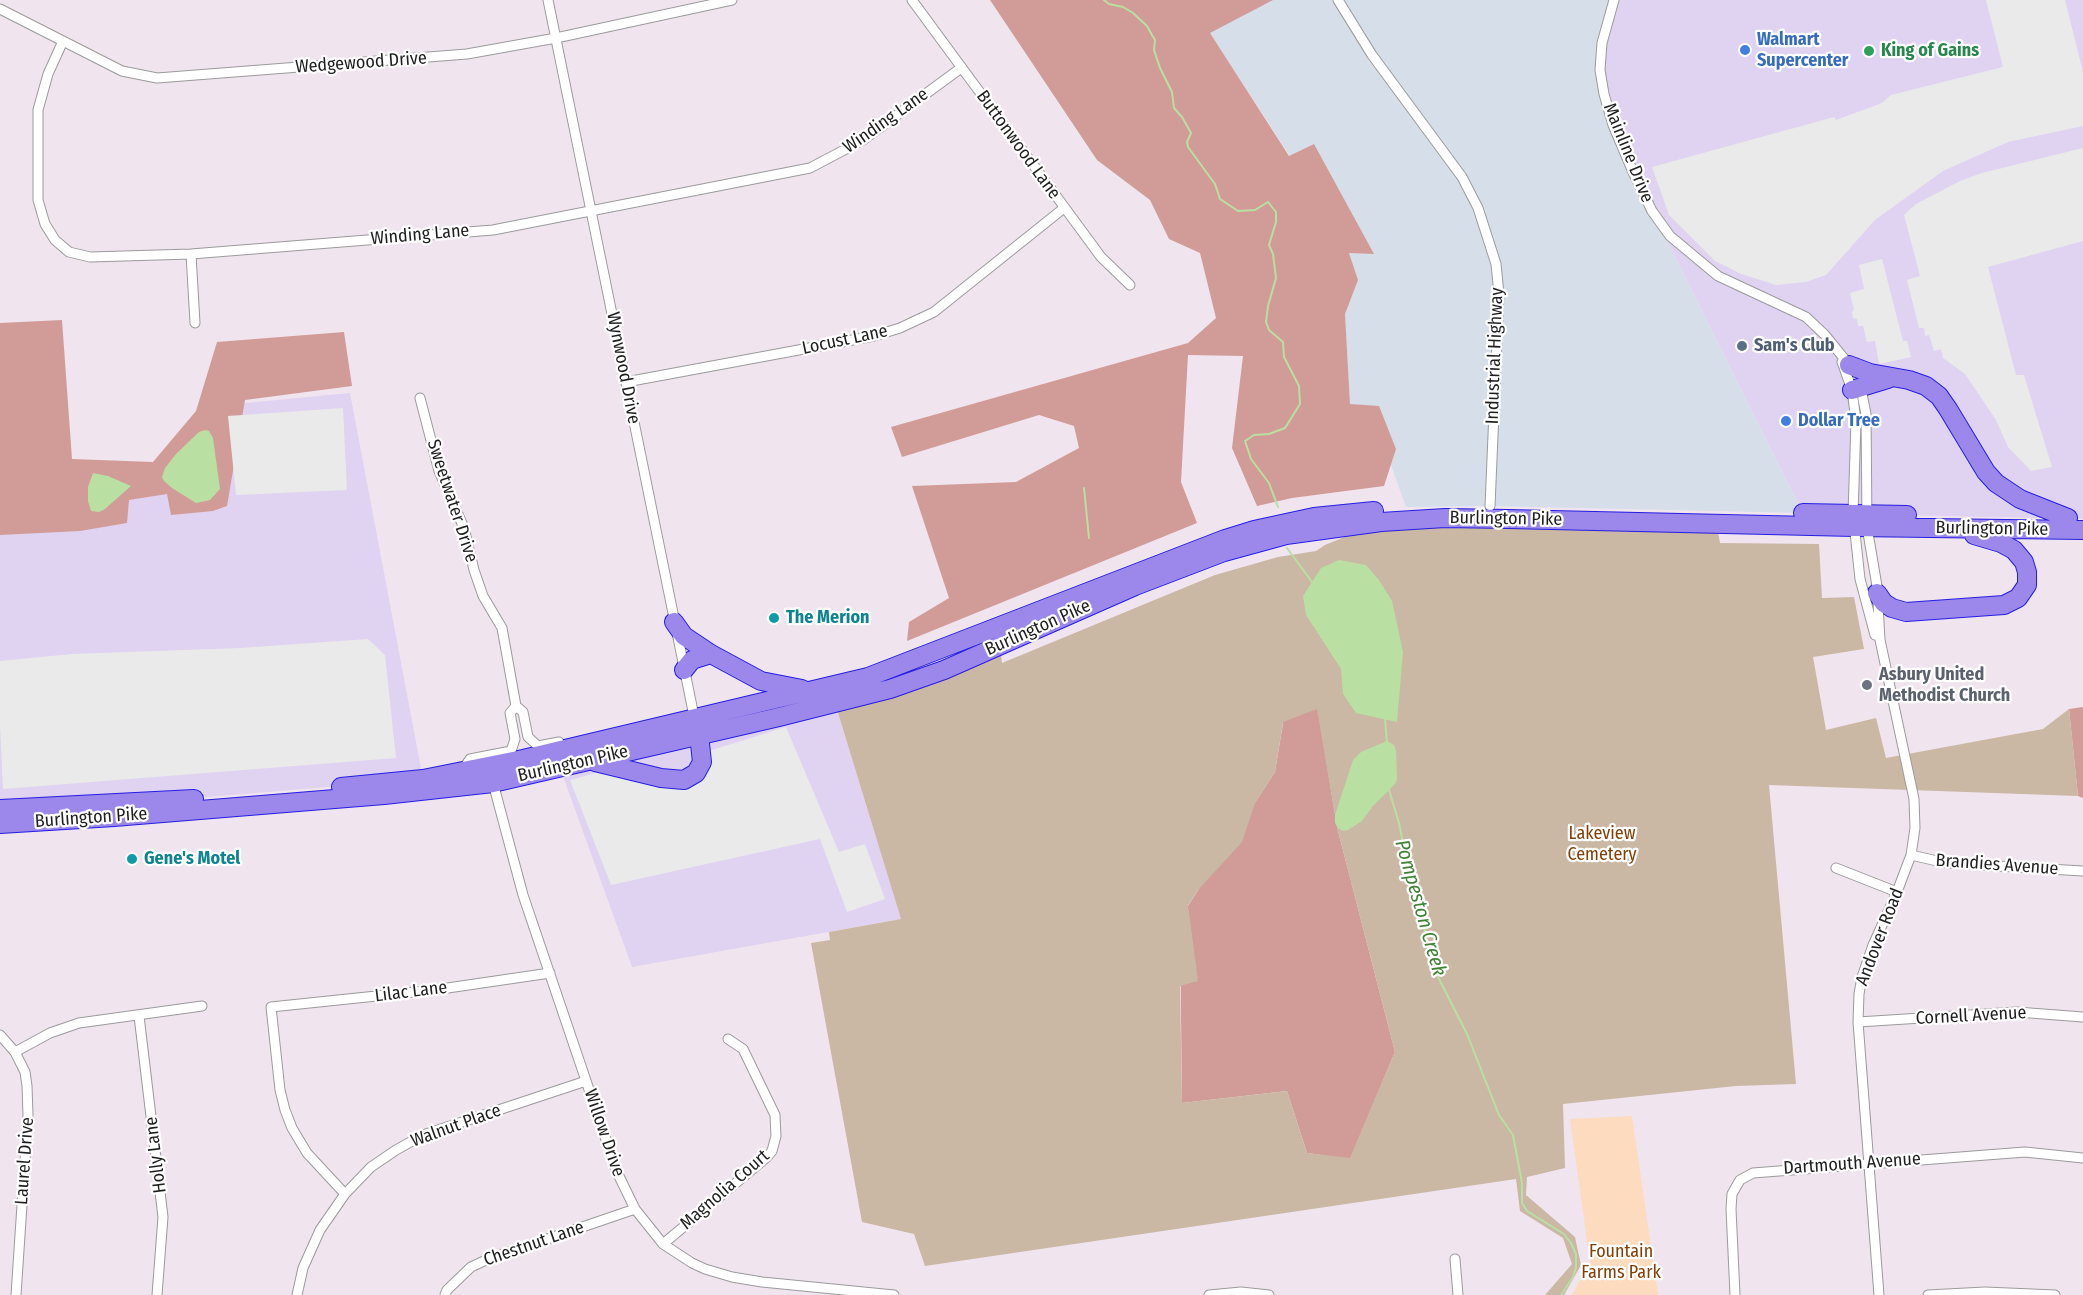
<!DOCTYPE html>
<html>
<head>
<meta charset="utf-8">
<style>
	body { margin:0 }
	canvas { display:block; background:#f0e4ef }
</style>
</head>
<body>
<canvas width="2083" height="1295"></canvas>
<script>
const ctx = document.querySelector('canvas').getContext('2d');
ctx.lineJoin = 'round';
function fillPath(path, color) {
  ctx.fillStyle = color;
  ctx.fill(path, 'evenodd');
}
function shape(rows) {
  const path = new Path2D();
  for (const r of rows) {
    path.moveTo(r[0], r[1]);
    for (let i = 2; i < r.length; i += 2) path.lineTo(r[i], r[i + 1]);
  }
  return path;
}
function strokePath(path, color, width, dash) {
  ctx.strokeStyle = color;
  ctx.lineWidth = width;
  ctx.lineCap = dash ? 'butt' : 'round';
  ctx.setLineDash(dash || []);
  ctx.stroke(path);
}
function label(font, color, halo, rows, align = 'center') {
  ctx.font = font + ' "Fira Sans Condensed",sans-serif';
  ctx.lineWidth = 4.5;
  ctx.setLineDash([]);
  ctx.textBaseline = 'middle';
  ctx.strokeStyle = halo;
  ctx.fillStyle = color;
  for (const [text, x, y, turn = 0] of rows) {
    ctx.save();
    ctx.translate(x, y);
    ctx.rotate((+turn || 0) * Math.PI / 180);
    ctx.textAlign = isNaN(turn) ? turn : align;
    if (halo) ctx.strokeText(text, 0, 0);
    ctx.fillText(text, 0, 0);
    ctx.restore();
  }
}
const commercial = shape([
	[1614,0,2083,0,2083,519,1803,513,1633,172,1600,70],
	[350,393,423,779,196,798,0,809,0,526,89,521,225,405],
	[835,703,901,919,632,967,560,768]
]);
const industrial = shape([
	[1146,0,1614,0,1600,70,1633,172,1803,513,1490,506,1406,507,1370,406,1350,404,1345,314,1355,286,1355,273,1349,253,1356,253,1302,150,1290,156,1215,41]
]);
const forest = shape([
	[990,0,1273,0,1210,33,1289,156,1314,144,1374,254,1349,253,1358,280,1345,314,1350,404,1379,406,1396,449,1384,486,1292,498,1257,506,1232,448,1243,356,1188,355,1181,482,1197,523,907,641,909,622,949,598,912,486,1016,482,1079,448,1074,426,1039,415,902,457,891,427,1188,343,1216,318,1200,253,1169,239,1150,200,1097,160],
	[62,320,72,459,153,462,196,411,217,342,344,332,352,386,245,400,227,506,213,511,171,515,167,494,129,500,127,523,80,531,0,535,0,323],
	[1316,698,1337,827,1395,1052,1350,1159,1307,1153,1287,1091,1182,1103,1180,918,1275,772,1285,711],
	[2083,707,2083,798,2078,796,2069,709]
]);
const cemetery = shape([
	[1381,522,1716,522,1720,543,1819,544,1822,598,1854,597,1864,649,1813,657,1826,730,1876,718,1886,758,2043,729,2069,709,2078,796,1769,785,1796,1084,1736,1086,1563,1104,1565,1168,1527,1177,1526,1195,1575,1237,1581,1265,1564,1295,1545,1295,1572,1264,1563,1238,1520,1211,1516,1179,925,1266,914,1234,862,1222,811,943,830,940,829,932,901,919,835,703,1000,645,1002,663,1215,575,1278,557,1316,551,1325,545],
	[1317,709,1337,827,1395,1052,1350,1158,1307,1153,1287,1091,1182,1103,1180,986,1198,981,1188,905,1198,890,1242,842,1255,803,1275,772,1283,722]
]);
const park = shape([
	[1632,1116,1658,1295,1572,1295,1590,1262,1570,1119]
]);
const parking = shape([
	[1986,0,2065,0,2083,72,2083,126,2008,142,1943,171,1875,220,1826,275,1806,282,1776,285,1741,274,1715,261,1669,215,1652,167,1834,117,1836,120,1882,103,1891,95,2003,67],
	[2083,148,2083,241,1988,267,2016,375,2024,375,2052,467,2031,471,2008,447,1996,420,1965,374,1943,358,1941,349,1934,351,1929,335,1925,336,1924,328,1919,328,1907,280,1920,276,1904,215,1916,204,1960,181,1982,173],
	[1882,259,1903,341,1907,341,1911,357,1879,364,1875,341,1867,342,1863,326,1858,326,1857,319,1853,318,1852,312,1854,310,1850,293,1864,289,1859,265],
	[343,408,347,490,236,495,228,416],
	[368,639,385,655,396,758,3,789,0,724,0,661,72,654,240,648],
	[786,727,839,852,865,844,885,899,847,912,820,839,611,885,570,780,617,767,689,777,702,753]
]);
const water = shape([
	[205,430,209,431,213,438,220,489,210,500,196,503,172,488,164,481,162,477,165,468,176,454,199,432],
	[93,473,108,476,131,486,105,509,99,512,91,511,88,501,88,487],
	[1339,560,1366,565,1379,580,1392,601,1403,652,1397,722,1356,713,1343,694,1341,669,1306,615,1303,596,1321,568],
	[1387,741,1394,745,1396,750,1397,779,1395,784,1373,806,1362,821,1348,830,1344,831,1339,829,1335,823,1335,815,1353,760,1361,752]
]);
const stream = shape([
	[1104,0,1109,4,1123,7,1133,13,1147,26,1152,35,1155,40,1154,50,1160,68,1172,92,1174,108,1182,117,1191,133,1187,142,1188,147,1215,184,1220,199,1238,211,1255,210,1268,202,1276,212,1276,222,1269,245,1273,254,1276,278,1268,306,1266,322,1269,330,1283,342,1284,357,1299,386,1300,404,1285,428,1269,434,1254,435,1245,441,1251,459,1269,483,1278,507],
	[1084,488,1089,538],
	[1287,548,1312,582],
	[1385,719,1387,743],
	[1389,790,1399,823,1409,875,1421,912,1432,965,1467,1034,1499,1115,1513,1135,1522,1183,1522,1203,1527,1211,1564,1234,1571,1243,1576,1254,1576,1268,1573,1277,1561,1295]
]);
const street = shape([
	[548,0,695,721],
	[912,0,1101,257,1130,285],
	[1338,0,1372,55,1462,177,1478,208,1496,264,1499,294,1490,506],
	[1614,0,1602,43,1600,70,1604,94,1613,125,1633,172,1652,211,1670,236,1718,276,1806,317,1825,335,1851,367],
	[0,9,122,71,157,78,467,54,556,38,732,0],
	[63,41,48,74,38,110,38,200,45,224,55,240,69,252,90,257,191,254,493,230,810,168,863,140,961,68],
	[191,254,195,323],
	[1842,362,1852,390,1856,421,1853,514,1860,579,1875,635],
	[626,382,874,336,900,328,934,312,1064,208],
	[1860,384,1866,414,1867,527,1877,586,1880,640,1914,799,1915,828,1911,855,1897,892,1873,945,1862,977,1859,994,1858,1022,1879,1295],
	[420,398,439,471,464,528,474,570,483,596,502,628,516,706,510,713,515,739,511,751,470,759,463,769],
	[516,706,523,712,528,737,538,746,559,742],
	[493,783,523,895,617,1172,635,1209,663,1244,692,1263,705,1269,732,1277,762,1282,894,1295],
	[1911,855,1946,863,2083,871],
	[1836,868,1897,892],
	[139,1016,163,1217,157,1295],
	[1858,1022,2017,1012,2083,1017],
	[0,1035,15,1052,25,1072,27,1086,28,1115,16,1295],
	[15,1052,50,1033,79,1023,202,1006],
	[345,1194,307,1153,292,1128,285,1110,280,1090,271,1007,434,990,550,973],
	[663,1244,767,1157,772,1151,776,1136,775,1115,743,1049,728,1039],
	[1455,1259,1458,1295],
	[297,1295,303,1268,320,1230,345,1194,371,1167,396,1150,423,1135,586,1081],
	[445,1295,447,1290,471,1267,486,1260,635,1209],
	[1209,1295,1241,1292,1269,1295],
	[1735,1295,1731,1209,1732,1194,1740,1180,1753,1173,2025,1152,2083,1158],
	[1928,1295,1985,1292,2055,1295]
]);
const highway = shape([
	[1849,365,1870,373,1909,380,1926,386,1939,396,1948,409,1986,472,1996,483,2020,499,2068,518],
	[1852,390,1888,379],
	[1803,513,1907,515],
	[1877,593,1884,603,1892,608,1906,612,2004,605,2018,598,2027,585,2027,572,2024,562,2014,550,2001,543,1974,535],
	[674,622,684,636,711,654],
	[684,670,692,660,711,654,761,681,802,689],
	[595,762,661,778,684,780,696,773,702,762,699,735],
	[341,787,423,779,523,759,868,677,1225,539,1254,530,1314,517,1374,511],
	[0,809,194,799],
	[0,824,114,817,384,795,493,783,779,717,890,689,944,670,1135,586,1224,552,1286,535,1381,522,1445,518,1508,519,1854,527,2083,530]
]);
const markers = [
	[1745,50,6,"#3f7fe0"],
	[1869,51,6,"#2e9e5b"],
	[1742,346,6,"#5c6f8a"],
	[1786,421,6,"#3f7fe0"],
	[774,618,6,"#0f9aa8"],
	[1867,685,6,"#6b7280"],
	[132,859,6,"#0f9aa8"]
];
const shopNames = [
	["Walmart",1757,40],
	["Supercenter",1757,61],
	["Dollar Tree",1798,421]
];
const leisureNames = [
	["King of Gains",1881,51]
];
const streetNames = [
	["Wedgewood Drive",361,63,-4],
	["Winding Lane",886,121,-35],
	["Buttonwood Lane",1018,145,54],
	["Mainline Drive",1628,153,68],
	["Winding Lane",420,235,-5],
	["Locust Lane",845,340,-12],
	["Industrial Highway",1495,356,-88],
	["Wynwood Drive",623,368,79],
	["Sweetwater Drive",452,501,72],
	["Burlington Pike",1506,519,1],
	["Burlington Pike",1992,529,1],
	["Burlington Pike",1038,628,-24],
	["Burlington Pike",573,764,-13],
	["Burlington Pike",91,818,-4],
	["Brandies Avenue",1997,865,4],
	["Andover Road",1880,937,-69],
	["Lilac Lane",411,992,-7],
	["Cornell Avenue",1971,1016,-3],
	["Walnut Place",456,1126,-20],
	["Willow Drive",604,1133,71],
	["Holly Lane",156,1155,-97],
	["Laurel Drive",25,1161,-86],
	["Dartmouth Avenue",1852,1164,-4],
	["Magnolia Court",725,1190,-41],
	["Chestnut Lane",534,1244,-19]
];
const serviceNames = [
	["Sam's Club",1754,346]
];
const cultureNames = [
	["The Merion",786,618],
	["Gene's Motel",144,859]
];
const worshipNames = [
	["Asbury United",1879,675],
	["Methodist Church",1879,696]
];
const parkNames = [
	["Lakeview",1602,834],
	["Cemetery",1602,855],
	["Fountain",1621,1252],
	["Farms Park",1621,1273]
];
const waterNames = [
	["Pompeston Creek",1420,908,74]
];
fillPath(commercial, '#e0d2f1');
fillPath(industrial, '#d6dee9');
fillPath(forest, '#d19c97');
fillPath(cemetery, '#cab8a4');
fillPath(park, '#fcdbbf');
fillPath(parking, '#eaeaea');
fillPath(water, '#badfa2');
strokePath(stream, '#badfa2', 2);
strokePath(street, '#9b9b9b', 11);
strokePath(highway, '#251de2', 20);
strokePath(street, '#fff', 9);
strokePath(highway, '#9c88ea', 18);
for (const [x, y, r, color] of markers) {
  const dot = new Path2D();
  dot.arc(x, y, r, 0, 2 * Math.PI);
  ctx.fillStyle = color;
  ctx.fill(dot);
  strokePath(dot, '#fff', 2);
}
label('bold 18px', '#366cbe', '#fff', shopNames, 'left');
label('bold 18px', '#27864d', '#fff', leisureNames, 'left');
label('18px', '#1e1e1e', '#fff', streetNames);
label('bold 18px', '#4e5e75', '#fff', serviceNames, 'left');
label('bold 18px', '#0d838f', '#fff', cultureNames, 'left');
label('bold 18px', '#5b616d', '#fff', worshipNames, 'left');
label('18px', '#824007', '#fff', parkNames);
label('italic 20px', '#3f8236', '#fff', waterNames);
</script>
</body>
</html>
